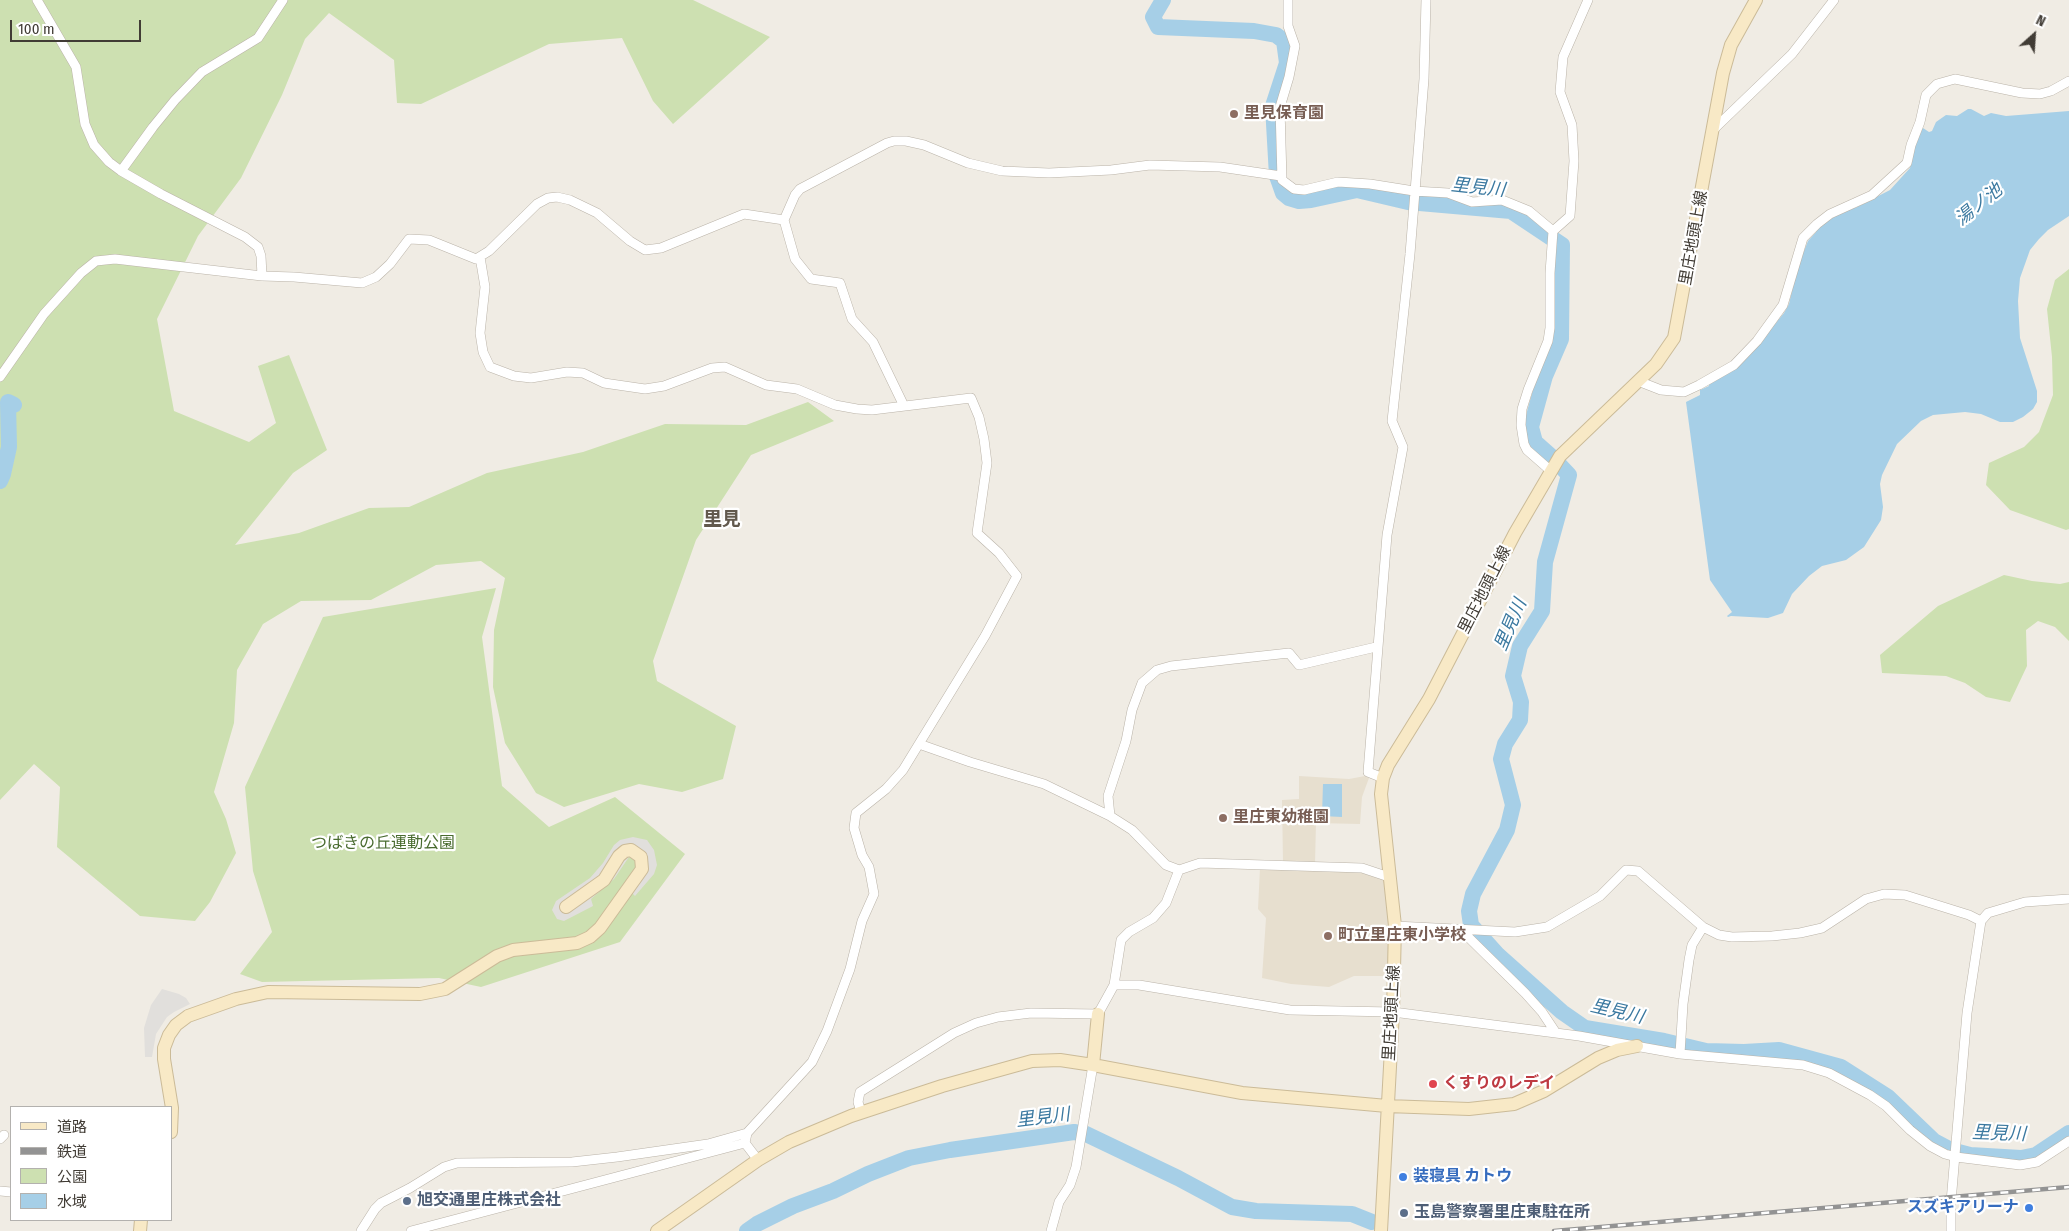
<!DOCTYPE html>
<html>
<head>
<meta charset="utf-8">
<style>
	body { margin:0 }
	#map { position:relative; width:2069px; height:1231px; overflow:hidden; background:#f0ece4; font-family:"Fira Sans Condensed","Noto Sans JP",sans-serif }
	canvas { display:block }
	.legend { position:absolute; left:10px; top:1106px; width:162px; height:115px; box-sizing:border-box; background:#fff; border:1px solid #b3b1ae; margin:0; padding:6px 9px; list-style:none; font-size:15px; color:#413c35 }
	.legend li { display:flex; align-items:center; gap:10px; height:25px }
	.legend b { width:25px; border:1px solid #b3b1ae }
	.north { position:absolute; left:2009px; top:10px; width:50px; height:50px; -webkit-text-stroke:4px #fff; paint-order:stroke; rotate:26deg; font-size:14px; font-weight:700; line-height:20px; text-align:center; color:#413c35 }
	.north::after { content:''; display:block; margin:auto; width:18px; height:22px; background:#413c35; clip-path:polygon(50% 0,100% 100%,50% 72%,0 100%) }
	.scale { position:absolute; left:10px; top:20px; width:131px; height:22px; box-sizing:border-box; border:2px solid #413c35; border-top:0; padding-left:6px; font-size:15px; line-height:18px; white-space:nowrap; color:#413c35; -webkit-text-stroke:4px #fff; paint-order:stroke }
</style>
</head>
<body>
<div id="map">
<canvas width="2069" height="1231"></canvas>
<ul class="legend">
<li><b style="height:6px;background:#f8e9c6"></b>道路</li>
<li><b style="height:6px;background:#939393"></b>鉄道</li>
<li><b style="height:14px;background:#cde0b1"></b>公園</li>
<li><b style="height:14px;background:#a6cfe7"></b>水域</li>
</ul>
<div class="north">N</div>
<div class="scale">100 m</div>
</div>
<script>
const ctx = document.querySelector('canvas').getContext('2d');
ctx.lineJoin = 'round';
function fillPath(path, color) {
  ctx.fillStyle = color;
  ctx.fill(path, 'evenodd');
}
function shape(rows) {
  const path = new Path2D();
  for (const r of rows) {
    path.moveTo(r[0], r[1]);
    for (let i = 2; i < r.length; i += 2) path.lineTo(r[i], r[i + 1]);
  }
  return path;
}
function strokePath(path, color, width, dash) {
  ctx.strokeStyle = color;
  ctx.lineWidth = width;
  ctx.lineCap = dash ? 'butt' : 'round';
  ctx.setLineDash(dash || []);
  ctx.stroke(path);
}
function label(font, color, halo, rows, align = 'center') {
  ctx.font = font + ' "Fira Sans Condensed","Noto Sans JP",sans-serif';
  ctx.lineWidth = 4.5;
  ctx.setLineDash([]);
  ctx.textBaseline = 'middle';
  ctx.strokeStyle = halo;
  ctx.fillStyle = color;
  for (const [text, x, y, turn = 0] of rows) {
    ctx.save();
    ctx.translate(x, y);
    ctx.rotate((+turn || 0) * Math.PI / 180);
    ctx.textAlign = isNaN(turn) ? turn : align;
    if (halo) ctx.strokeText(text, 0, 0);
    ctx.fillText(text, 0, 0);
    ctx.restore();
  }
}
const education = shape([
	[1299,776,1349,779,1365,776,1369,778,1362,797,1360,824,1316,823,1315,864,1283,863,1282,800,1299,799],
	[1260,868,1371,872,1385,879,1390,917,1390,976,1354,976,1329,987,1291,984,1262,978,1266,918,1258,909]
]);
const green = shape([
	[0,0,693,0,770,37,673,124,653,101,622,38,549,44,421,104,397,103,394,60,329,13,305,39,282,95,241,178,198,236,157,319,174,411,249,442,276,423,258,366,289,355,327,450,293,473,235,545,299,533,369,508,409,507,487,473,583,452,665,424,746,425,808,402,834,421,751,455,696,540,653,661,657,681,736,726,723,779,682,792,639,784,564,807,536,793,505,743,493,687,494,630,505,578,481,561,436,565,371,600,301,601,263,624,237,670,234,723,214,792,226,819,236,853,210,902,195,921,140,916,57,847,60,787,34,764,0,800],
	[2069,269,2069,529,2066,530,2010,510,1986,485,1989,463,2024,447,2039,432,2053,395,2052,357,2047,309,2055,280],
	[2004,575,2032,581,2060,584,2069,582,2069,641,2055,627,2038,621,2026,630,2027,666,2010,702,1986,697,1965,683,1946,676,1882,673,1880,655,1938,606],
	[496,588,482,637,502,786,549,827,615,797,685,854,620,942,481,987,439,978,262,982,240,974,272,932,253,871,245,787,323,617]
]);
const parking = shape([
	[633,837,647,840,654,850,657,865,654,874,635,896,631,892,639,867,636,858,629,857,614,879,591,899,593,906,564,921,557,919,552,910,556,901,590,878,603,863,614,845,620,840],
	[162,989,179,994,186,998,190,1004,174,1012,167,1017,156,1034,152,1057,145,1057,144,1028,151,1005]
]);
const water = shape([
	[1968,109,1971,109,1984,116,1991,113,2006,116,2069,111,2069,216,2048,230,2039,239,2030,250,2020,278,2018,301,2020,338,2037,391,2037,402,2033,409,2023,417,2013,422,2000,422,1981,414,1965,412,1933,415,1921,421,1897,444,1882,475,1880,484,1883,507,1881,520,1864,547,1846,560,1822,566,1809,576,1792,594,1783,613,1768,618,1731,616,1728,617,1727,616,1732,612,1710,580,1686,402,1700,395,1700,390,1709,386,1708,382,1765,336,1784,313,1789,304,1801,251,1804,251,1808,241,1816,232,1814,229,1851,206,1855,208,1890,190,1910,168,1917,136,1923,128,1929,132,1932,131,1936,122,1946,115,1957,116],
	[1323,784,1342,784,1342,817,1322,816]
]);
const river = shape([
	[1163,0,1153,17,1158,27,1254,31,1276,35,1284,41,1287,63,1273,106,1277,176,1283,193,1289,198,1299,201,1311,200,1357,190,1408,202,1511,211,1562,245,1561,339,1545,376,1531,427,1535,442,1553,458,1569,475,1545,562,1542,611,1520,646,1513,676,1521,702,1520,720,1505,744,1501,759,1513,805,1507,830,1473,894,1469,911,1471,925,1498,955,1562,1012,1585,1028,1664,1041,1706,1051,1744,1052,1779,1050,1841,1067,1888,1097,1934,1141,1951,1150,1970,1155,2021,1158,2036,1155,2069,1133],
	[0,481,3,474,9,447,8,402,14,405],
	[747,1231,757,1224,793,1206,833,1191,868,1174,909,1158,950,1150,1074,1132,1086,1134,1178,1178,1232,1207,1256,1211,1352,1214,1372,1222]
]);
const street = shape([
	[37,0,76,67,85,124,94,145,109,162,121,171,161,194,245,237,258,247,261,256,262,276],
	[1288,0,1288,26,1295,46,1289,77,1280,107,1282,180,1294,189,1304,190,1338,182,1370,184,1414,191,1448,193,1472,202,1502,200,1529,211,1553,231],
	[1713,130,1792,54,1834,0],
	[121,171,153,127,175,100,202,72,258,38,283,0],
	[784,220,795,259,811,279,840,283,852,319,873,342,904,406],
	[480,257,485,287,480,333,483,352,490,367,514,376,531,378,567,372,583,373,604,383,645,389,664,386,712,368,725,367,766,385,797,389,835,405,857,409,872,410,971,398,979,417,984,439,987,463,977,533,999,553,1017,576,985,636,903,770,886,789,856,813,854,828,862,855,869,867,874,894,862,921,850,969,827,1031,812,1062,747,1133,745,1143],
	[0,377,44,314,81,273,96,261,115,259,262,276,294,277,362,283,376,277,390,264,409,239,429,240,476,259,489,251,537,204,548,198,557,197,570,200,597,213,630,241,645,250,661,248,744,214,784,220,795,195,800,189,887,143,894,141,906,141,924,145,968,163,1002,171,1049,173,1111,170,1150,165,1220,167,1281,176],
	[1638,381,1661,390,1684,392,1699,385,1734,365,1757,341,1783,305,1803,238,1817,224,1830,214,1872,195,1907,163,1911,145,1920,122,1926,95,1937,84,1955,79,2022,93,2040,94,2051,91,2069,81],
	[1551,471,1527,450,1524,444,1521,425,1522,409,1528,390,1548,341,1550,328,1550,273,1553,231,1570,216,1574,161,1572,125,1560,92,1563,57,1588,0],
	[919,744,970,762,1044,784,1110,816,1132,830,1166,865,1179,870,1200,863,1362,868,1389,877],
	[1383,778,1368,772,1387,535,1403,447,1392,421,1410,254,1424,79,1426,0],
	[1110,816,1108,796,1126,741,1132,710,1142,683,1157,670,1171,666,1289,653,1299,665,1376,647],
	[1395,926,1515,932,1547,927,1600,896,1626,870,1638,871,1703,927,1719,935,1732,937,1772,936,1800,933,1822,928,1866,899,1884,894,1905,895,1969,915,1981,921],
	[1461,930,1525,993,1542,1012,1556,1033],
	[1114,985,1139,985,1290,1010,1393,1012,1579,1036,1680,1054,1803,1065,1829,1073,1870,1095,1886,1106,1910,1130,1930,1146,1945,1154,1956,1157,2020,1165,2037,1162,2069,1141],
	[1680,1054,1683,1004,1689,960,1692,945,1703,927],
	[861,1112,858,1102,860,1092,954,1033,976,1023,998,1017,1031,1013,1098,1014,1114,985,1121,940,1129,932,1153,918,1166,903,1179,870],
	[0,1139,4,1135],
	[0,1191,11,1192],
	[361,1231,375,1209,381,1203,410,1188,444,1167,457,1163,572,1162,617,1157,708,1144,747,1133],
	[411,1231,745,1143,758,1160],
	[1051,1231,1059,1202,1070,1185,1076,1167,1093,1065],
	[1951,1231,1951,1202,1967,1013,1981,921,1988,913,2025,902,2069,899]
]);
const secondary = shape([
	[1093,1065,1098,1014],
	[171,1132,172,1108,164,1059,164,1048,169,1035,176,1025,188,1016,236,999,268,992,420,994,445,989,497,956,513,950,577,943,590,937,600,928,642,869,641,857,631,850,625,851,619,856,604,880,566,907],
	[140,1231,141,1220],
	[657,1231,758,1160,789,1142,851,1116,942,1086,1032,1061,1060,1060,1093,1065,1242,1093,1387,1106,1469,1109,1514,1104,1544,1091,1598,1058,1617,1050,1637,1046],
	[1381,1231,1393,1012,1395,926,1381,794,1383,778,1388,765,1429,699,1515,533,1560,456,1656,364,1674,338,1723,73,1731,45,1756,0]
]);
const rail = shape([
	[1554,1231,2069,1187]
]);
const markers = [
	[1234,114,5,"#8d6e63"],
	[1223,818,5,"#8d6e63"],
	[1328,936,5,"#8d6e63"],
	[1433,1084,5,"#e0444e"],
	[1403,1177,5,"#3f7fe0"],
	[407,1201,5,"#5c6f8a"],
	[2029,1208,5,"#3f7fe0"],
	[1404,1213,5,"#5c6f8a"]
];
const educationNames = [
	["里見保育園",1244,114],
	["里庄東幼稚園",1233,818],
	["町立里庄東小学校",1338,936]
];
const streetNames = [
	["里庄地頭上線",1694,238,-80],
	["里庄地頭上線",1485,590,-63],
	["里庄地頭上線",1392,1013,-87]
];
const parkNames = [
	["つばきの丘運動公園",383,844]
];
const healthNames = [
	["くすりのレデイ",1443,1084]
];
const shopNames = [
	["装寝具 カトウ",1413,1177],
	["スズキアリーナ",2019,1208,"right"]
];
const serviceNames = [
	["旭交通里庄株式会社",417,1201],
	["玉島警察署里庄東駐在所",1414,1213]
];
const waterNames = [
	["里見川",1478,188,6],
	["湯ノ池",1979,205,-39],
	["里見川",1511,625,-67],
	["里見川",1617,1012,13],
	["里見川",1043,1118,-7],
	["里見川",1999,1134,2]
];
const quarterNames = [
	["里見",722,520]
];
fillPath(education, '#e7dfcf');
fillPath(green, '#cde0b1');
fillPath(parking, '#e1dfdc');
fillPath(water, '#a6cfe7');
strokePath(river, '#a6cfe7', 16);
strokePath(street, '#bab3a8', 10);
strokePath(secondary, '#cbbb98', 14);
strokePath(street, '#fff', 9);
strokePath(secondary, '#f8e9c6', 12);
strokePath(rail, '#939393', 4.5);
strokePath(rail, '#fff', 2.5, [8]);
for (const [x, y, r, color] of markers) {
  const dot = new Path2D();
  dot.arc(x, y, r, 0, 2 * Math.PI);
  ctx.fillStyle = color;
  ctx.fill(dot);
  strokePath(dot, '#fff', 2);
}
label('bold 16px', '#785e54', '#fff', educationNames, 'left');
label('16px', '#413c35', '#fff', streetNames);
label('16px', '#496b2f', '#fff', parkNames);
label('bold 16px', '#be3a42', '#fff', healthNames, 'left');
label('bold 16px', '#366cbe', '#fff', shopNames, 'left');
label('bold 16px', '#4e5e75', '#fff', serviceNames, 'left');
label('italic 18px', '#3b79a0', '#fff', waterNames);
label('bold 19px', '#62594d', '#fff', quarterNames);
</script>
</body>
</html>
